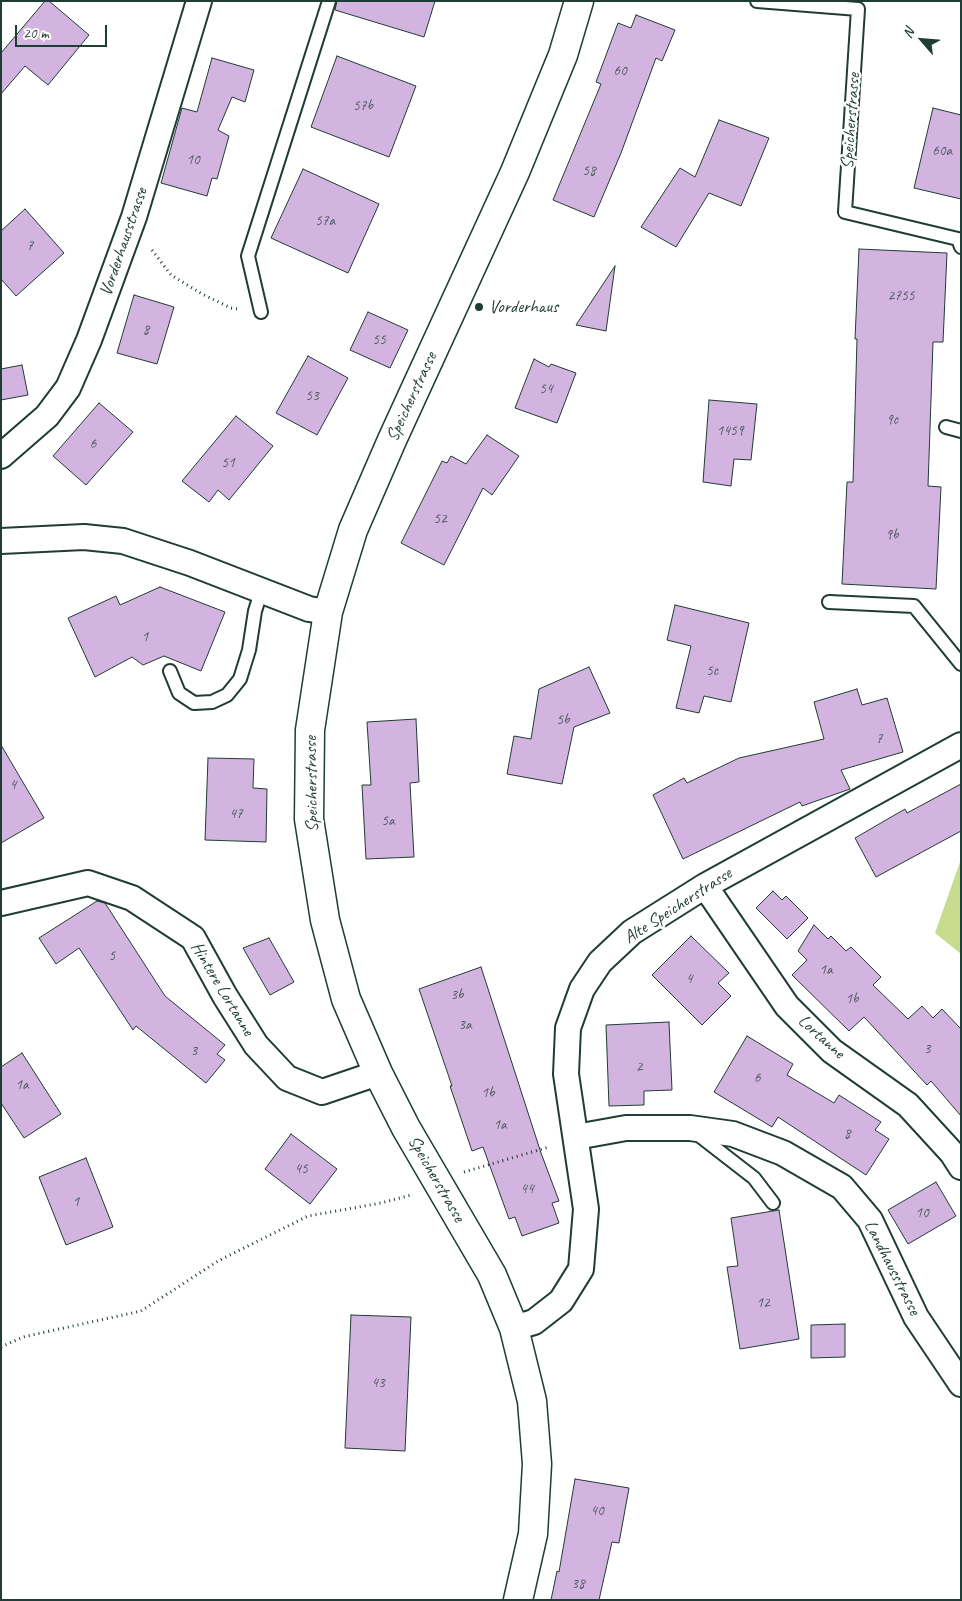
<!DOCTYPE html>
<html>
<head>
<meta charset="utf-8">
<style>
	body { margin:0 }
	#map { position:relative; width:962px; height:1601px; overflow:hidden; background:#fff; font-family:Caveat,sans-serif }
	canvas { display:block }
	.frame { position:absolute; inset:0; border:2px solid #1f3d34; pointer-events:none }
	.north { position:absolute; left:897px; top:15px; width:50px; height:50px; -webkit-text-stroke:4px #fff; paint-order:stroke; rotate:297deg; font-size:14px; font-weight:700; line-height:20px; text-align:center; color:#1f3d34 }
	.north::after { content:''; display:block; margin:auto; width:18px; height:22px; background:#1f3d34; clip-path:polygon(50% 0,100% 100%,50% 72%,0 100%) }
	.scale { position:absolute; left:15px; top:25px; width:92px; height:22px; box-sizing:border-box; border:2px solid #1f3d34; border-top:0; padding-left:6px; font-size:15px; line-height:18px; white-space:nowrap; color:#1f3d34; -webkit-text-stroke:4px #fff; paint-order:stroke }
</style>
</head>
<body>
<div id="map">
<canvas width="962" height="1601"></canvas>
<div class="frame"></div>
<div class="north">N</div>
<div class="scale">20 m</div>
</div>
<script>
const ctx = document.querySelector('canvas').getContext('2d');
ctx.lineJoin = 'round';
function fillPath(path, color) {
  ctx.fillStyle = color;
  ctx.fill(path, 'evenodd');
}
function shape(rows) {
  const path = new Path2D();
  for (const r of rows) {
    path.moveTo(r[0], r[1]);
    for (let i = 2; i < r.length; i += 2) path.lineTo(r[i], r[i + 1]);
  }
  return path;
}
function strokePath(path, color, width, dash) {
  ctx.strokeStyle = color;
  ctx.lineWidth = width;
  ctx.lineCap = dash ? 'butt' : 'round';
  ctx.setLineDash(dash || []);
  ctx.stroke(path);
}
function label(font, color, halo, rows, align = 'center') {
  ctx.font = font + ' Caveat,sans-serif';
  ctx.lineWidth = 5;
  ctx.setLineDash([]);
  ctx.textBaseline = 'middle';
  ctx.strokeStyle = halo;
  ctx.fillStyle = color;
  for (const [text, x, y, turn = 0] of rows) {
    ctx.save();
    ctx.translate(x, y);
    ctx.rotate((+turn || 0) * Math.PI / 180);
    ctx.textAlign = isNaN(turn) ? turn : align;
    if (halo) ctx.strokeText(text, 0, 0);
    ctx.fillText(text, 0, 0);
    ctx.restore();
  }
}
const green = shape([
	[961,859,961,954,935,933]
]);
const building = shape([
	[45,1,49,1,89,35,48,85,25,66,1,94,1,53,45,1],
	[337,1,435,1,424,37,335,10,337,1],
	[636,15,675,30,662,61,656,58,621,153,594,217,553,200,601,84,596,82,618,23,631,28,636,15],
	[337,56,416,86,389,157,311,127,337,56],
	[212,58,254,70,245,102,232,97,218,130,229,136,217,179,212,178,207,196,161,183,182,108,197,112,212,58],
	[933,108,961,115,961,199,914,188,933,108],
	[719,120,769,138,741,206,709,193,676,247,641,227,680,168,695,177,719,120],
	[303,169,379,204,348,273,271,238,303,169],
	[25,209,64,253,16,296,1,279,1,231,25,209],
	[859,249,947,253,943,342,933,342,928,486,941,487,936,589,842,584,847,482,853,482,857,339,855,339,859,249],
	[615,266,606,331,576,325,615,266],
	[134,295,174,307,157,364,117,353,134,295],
	[368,312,408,330,390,368,350,350,368,312],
	[308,356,348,378,317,435,276,413,308,356],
	[534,359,549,367,551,364,576,373,557,423,515,408,534,359],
	[22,365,28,395,1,400,1,369,22,365],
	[709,400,757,404,751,460,734,459,731,486,703,482,709,400],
	[99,403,133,432,86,485,53,456,99,403],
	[236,416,273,446,229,500,218,490,209,502,182,481,236,416],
	[487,435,519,456,492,495,483,488,444,565,401,543,442,461,447,463,451,456,466,464,487,435],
	[160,587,225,612,201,671,164,656,143,665,132,657,95,677,68,618,116,596,120,605,160,587],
	[675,605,749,623,731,702,704,696,699,713,676,708,691,646,667,640,675,605],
	[589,667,610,713,574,727,562,784,507,774,514,736,531,739,539,689,589,667],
	[857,689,862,705,887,698,903,752,841,770,850,789,802,806,800,802,683,859,653,795,684,778,687,783,739,758,824,739,814,702,857,689],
	[416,719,419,782,410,783,414,857,366,859,362,785,371,785,367,722,416,719],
	[1,745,44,818,1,843,1,745],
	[208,758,254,759,253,788,267,789,266,842,205,840,208,758],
	[961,784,961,831,876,877,855,838,905,809,907,813,961,784],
	[773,891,782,900,786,896,808,918,787,939,756,908,773,891],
	[97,901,105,903,165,996,225,1045,217,1054,225,1060,206,1083,136,1026,133,1030,79,948,56,964,39,938,97,901],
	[814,925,828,939,831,936,846,951,851,947,881,977,873,985,908,1019,922,1006,933,1018,942,1009,961,1029,961,1116,931,1081,927,1085,864,1017,849,1031,792,975,807,960,798,951,814,925],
	[691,936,729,973,718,983,731,996,702,1025,652,975,691,936],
	[269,938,294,982,270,995,243,948,269,938],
	[481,967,541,1153,559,1201,552,1203,559,1223,522,1236,515,1217,509,1219,483,1147,472,1151,450,1086,452,1086,419,989,481,967],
	[669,1022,672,1090,644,1091,644,1105,609,1106,606,1025,669,1022],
	[747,1036,793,1064,787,1075,834,1103,839,1095,881,1122,875,1130,889,1139,866,1175,778,1117,772,1127,714,1092,747,1036],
	[22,1053,61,1114,24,1138,1,1103,1,1067,22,1053],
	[291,1134,337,1169,310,1204,265,1169,291,1134],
	[86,1158,113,1227,66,1245,39,1177,86,1158],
	[936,1182,956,1216,908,1244,888,1210,936,1182],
	[779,1210,799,1339,740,1349,727,1267,738,1266,731,1218,779,1210],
	[351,1315,411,1317,405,1451,345,1448,351,1315],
	[845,1324,845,1357,811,1358,811,1325,845,1324],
	[575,1479,629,1488,619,1543,612,1542,599,1600,551,1600,557,1571,559,1572,575,1479]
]);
const path = shape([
	[152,250,171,275,202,294,231,308,238,309],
	[464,1172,549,1147],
	[1,1347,23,1337,141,1311,218,1261,308,1216,381,1203,411,1195]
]);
const service = shape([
	[757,1,858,9,845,212,958,239,961,247],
	[261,312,248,256,329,1],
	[946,427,961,431],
	[829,602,914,606,961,664],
	[170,671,179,693,194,703,212,702,227,695,240,679,249,650,255,611,261,592],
	[696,1133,754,1178,773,1203]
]);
const minor = shape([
	[1,456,47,416,68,388,89,340,134,217,199,1],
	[1,541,84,537,123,541,190,563,309,609,328,612],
	[705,886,787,1006,832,1051,908,1105,952,1153,961,1167],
	[1,903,88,883,132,898,193,938,225,996,256,1045,287,1078,322,1092,378,1073],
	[576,1137,626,1128,690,1128,733,1134,783,1153,842,1187,870,1220,916,1317,961,1384],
	[514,1328,534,1322,561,1301,581,1269,586,1209,566,1074,568,1028,582,989,600,962,632,932,705,886,961,745]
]);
const secondary = shape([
	[518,1600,533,1534,537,1464,532,1401,514,1328,492,1275,406,1128,378,1073,346,999,325,920,309,819,310,730,328,612,353,530,392,440,515,172,563,55,579,1]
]);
const markers = [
	[479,307,5,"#1f3d34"]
];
const numberNames = [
	["60",620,71],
	["57b",363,106],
	["60a",942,151],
	["10",193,160],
	["58",589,171],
	["57a",325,221],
	["7",30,246],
	["2755",901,296],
	["8",146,330],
	["55",379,340],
	["54",546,389],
	["53",312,396],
	["9c",892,420],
	["1459",730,431],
	["6",93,444],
	["51",228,463],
	["52",440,519],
	["9b",892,535],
	["1",145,637],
	["5c",712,671],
	["5b",563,720],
	["7",879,739],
	["4",13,785],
	["47",236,814],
	["5a",388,821],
	["5",112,956],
	["1a",826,970],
	["4",689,979],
	["3b",457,995],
	["1b",852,999],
	["3a",465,1025],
	["3",927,1049],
	["3",194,1051],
	["2",639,1067],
	["6",757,1078],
	["1a",22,1085],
	["1b",488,1093],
	["1a",500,1125],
	["8",847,1134],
	["45",301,1169],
	["44",527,1189],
	["1",76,1202],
	["10",922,1213],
	["12",763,1303],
	["43",378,1383],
	["40",597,1511],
	["38",578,1584]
];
const streetNames = [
	["Speicherstrasse",851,121,-86],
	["Vorderhausstrasse",124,242,-71],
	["Speicherstrasse",412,397,-65],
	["Speicherstrasse",312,784,-91],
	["Alte Speicherstrasse",678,906,-33],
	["Hintere Lortanne",222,989,59],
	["Lortanne",821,1037,42],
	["Speicherstrasse",436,1179,60],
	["Landhausstrasse",892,1268,63]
];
const poiNames = [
	["Vorderhaus",489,307]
];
fillPath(green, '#c9db8f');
fillPath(building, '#d3b3e0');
strokePath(building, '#1f3d34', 1);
strokePath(service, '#1f3d34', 16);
strokePath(minor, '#1f3d34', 28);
strokePath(secondary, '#1f3d34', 31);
strokePath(path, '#1f3d34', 3, [1, 4]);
strokePath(service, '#fff', 12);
strokePath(minor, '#fff', 24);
strokePath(secondary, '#fff', 28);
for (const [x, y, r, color] of markers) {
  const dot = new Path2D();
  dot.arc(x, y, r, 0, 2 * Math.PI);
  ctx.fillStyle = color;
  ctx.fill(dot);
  strokePath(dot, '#fff', 2);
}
label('15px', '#4c5a5f', null, numberNames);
label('18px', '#1f3d34', '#fff', streetNames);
label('18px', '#1f3d34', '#fff', poiNames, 'left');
</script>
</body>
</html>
